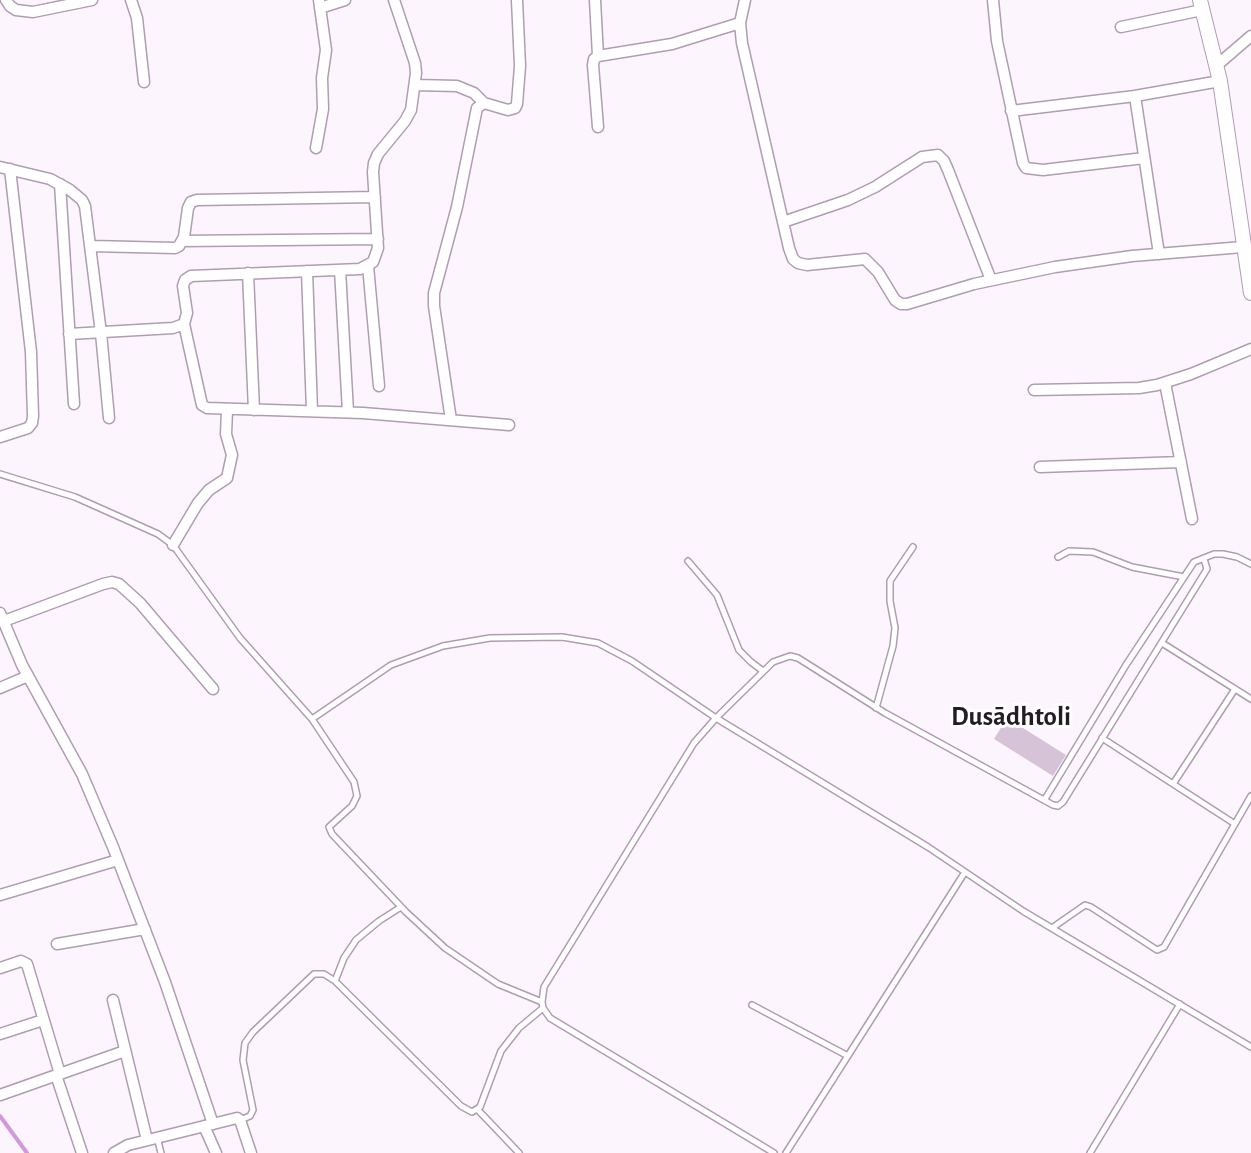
<!DOCTYPE html>
<html>
<head>
<meta charset="utf-8">
<style>
	body { margin:0 }
	canvas { display:block; background:#fdf5fe }
</style>
</head>
<body>
<canvas width="1251" height="1153"></canvas>
<script>
const ctx = document.querySelector('canvas').getContext('2d');
ctx.lineJoin = 'round';
function shape(rows) {
  const path = new Path2D();
  for (const r of rows) {
    path.moveTo(r[0], r[1]);
    for (let i = 2; i < r.length; i += 2) path.lineTo(r[i], r[i + 1]);
  }
  return path;
}
function strokePath(path, color, width, dash) {
  ctx.strokeStyle = color;
  ctx.lineWidth = width;
  ctx.lineCap = dash ? 'butt' : 'round';
  ctx.setLineDash(dash || []);
  ctx.stroke(path);
}
function fillPath(path, color) {
  ctx.fillStyle = color;
  ctx.fill(path, 'evenodd');
}
function label(font, color, halo, rows, align = 'center') {
  ctx.font = font + ' "Alegreya Sans",sans-serif';
  ctx.lineWidth = 6;
  ctx.setLineDash([]);
  ctx.textBaseline = 'middle';
  ctx.strokeStyle = halo;
  ctx.fillStyle = color;
  for (const [text, x, y, turn = 0] of rows) {
    ctx.save();
    ctx.translate(x, y);
    ctx.rotate((+turn || 0) * Math.PI / 180);
    ctx.textAlign = isNaN(turn) ? turn : align;
    if (halo) ctx.strokeText(text, 0, 0);
    ctx.fillText(text, 0, 0);
    ctx.restore();
  }
}
const stream = shape([
	[0,1116,27,1153]
]);
const building = shape([
	[1007,718,1066,755,1053,776,994,739]
]);
const service = shape([
	[0,474,75,497,158,534,173,545,240,638,312,719,354,782,357,796,352,806,329,827,332,834,406,912,445,948,498,984,542,1002],
	[1058,557,1069,551,1093,552,1132,567,1184,577],
	[688,561,717,595,739,650,751,662,763,671],
	[1162,643,1251,699],
	[876,708,893,646,895,628,890,601,890,581,913,547],
	[312,719,391,665,443,646,490,638,562,637,598,643,632,661,716,718,928,847,1023,911,1251,1047],
	[1102,738,1235,824],
	[1173,784,1235,689],
	[1045,799,1126,665,1194,562,1214,554,1223,554,1237,557,1251,564],
	[1052,928,1085,905,1091,907,1157,950,1164,947,1251,796],
	[335,981,344,958,356,940,379,921,401,907],
	[752,1005,848,1056],
	[478,1110,519,1153],
	[240,1120,250,1116,253,1110,243,1060,245,1043,253,1032,314,974,324,974,335,981,461,1106,472,1112,480,1107,501,1051,519,1028,543,1008],
	[157,1137,161,1153],
	[774,1153,550,1018,543,1008,542,1002,544,987,694,743,716,718,773,662,790,656,798,658,885,713,1053,805,1058,806,1063,802,1207,569,1204,559],
	[786,1153,965,872],
	[1090,1153,1180,1004]
]);
const minor = shape([
	[6,0,10,6,16,10,33,12,92,0],
	[131,0,137,18,144,82],
	[595,0,598,56],
	[745,0,740,23,742,43,789,248,793,259,798,263,807,265,865,259,878,272,895,300,901,304,907,304,974,284,1055,267,1132,256,1243,247],
	[993,0,997,41,1023,163,1026,168,1043,170,1144,158],
	[320,8,345,0],
	[1121,27,1202,10],
	[1216,66,1251,36],
	[415,85,457,86,474,93,484,103],
	[1135,96,1159,254],
	[1011,111,1135,96,1220,81],
	[598,127,593,65,594,59,598,56,672,44,740,23],
	[316,148,323,109,322,78,326,50,319,0],
	[0,167,50,179,70,190,82,200,85,206,101,333,109,418],
	[60,184,74,404],
	[783,222,848,200,875,187,922,157,938,155,944,161,948,170,991,280],
	[182,241,378,239],
	[91,246,175,248,179,246,184,237,188,208,191,202,197,200,375,197],
	[368,266,379,386],
	[340,270,348,412],
	[307,271,312,411],
	[248,273,254,410],
	[184,324,202,405,207,408,363,413,509,425],
	[69,334,173,328,184,324,187,313,183,286,185,280,191,276,360,269,373,262,378,248,373,172,374,163,378,154,405,121,411,110,416,73,415,63,394,0],
	[1165,383,1192,519],
	[1034,390,1139,388,1157,385,1191,374,1251,349],
	[451,420,434,306,434,293,457,207,477,108,484,103,508,110,515,108,517,104,520,66,517,0],
	[0,437,28,428,32,423,33,416,31,352,10,169],
	[1040,467,1181,462],
	[173,545,198,503,209,490,227,478,232,455,226,434,227,410],
	[0,613,22,665,82,774,113,847,165,982,213,1124],
	[4,621,103,584,112,582,119,584,140,603,213,689],
	[0,688,28,676],
	[0,895,118,860],
	[57,944,145,929],
	[0,968,21,961,27,964,60,1074],
	[113,1000,147,1140],
	[0,1034,43,1020],
	[56,1075,82,1153],
	[0,1095,125,1051],
	[204,1126,216,1153],
	[114,1153,128,1145,237,1118,240,1120,251,1153]
]);
const tertiary = shape([
	[1200,0,1220,81,1251,293]
]);
const districtNames = [
	["Dusādhtoli",1011,717]
];
strokePath(stream, '#d199da', 4);
fillPath(building, '#d6c3d8');
strokePath(service, '#af9db2', 8);
strokePath(minor, '#af9db2', 13);
strokePath(tertiary, '#af9db2', 16);
strokePath(service, '#fff', 5);
strokePath(minor, '#fff', 10);
strokePath(tertiary, '#fff', 14);
label('bold 27px', '#241d25', '#fff', districtNames);
</script>
</body>
</html>
